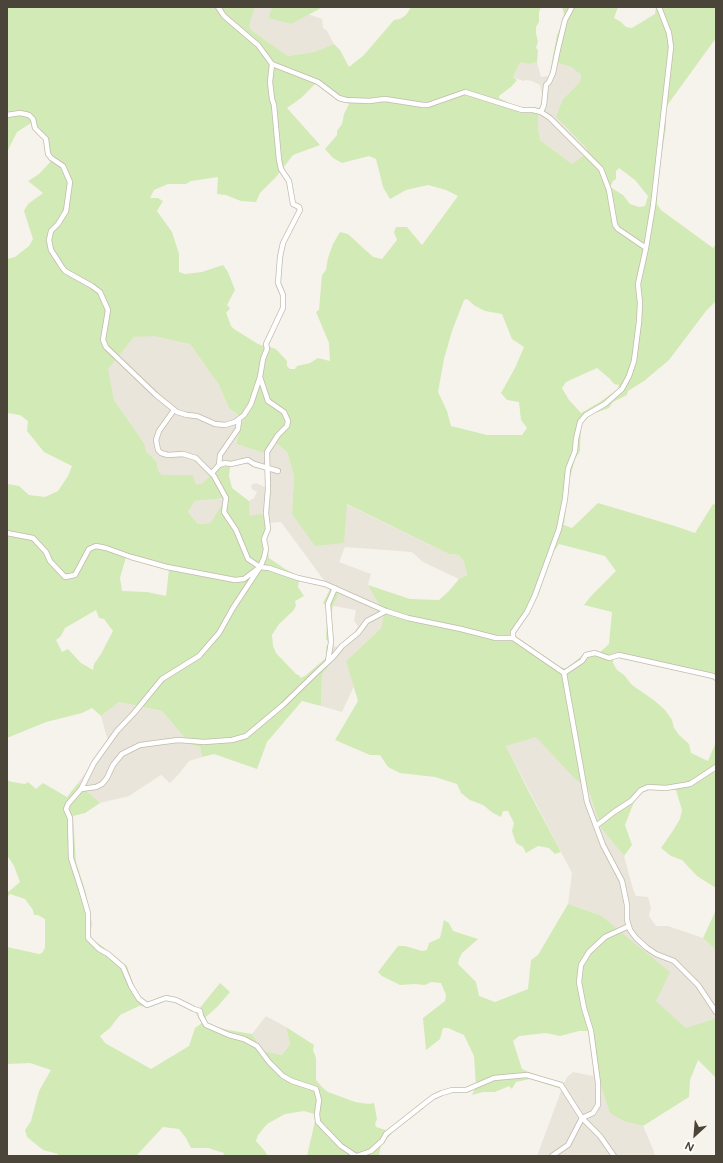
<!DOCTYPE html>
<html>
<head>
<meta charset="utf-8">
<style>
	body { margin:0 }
	#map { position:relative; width:723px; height:1163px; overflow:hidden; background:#f6f3ec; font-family:Figtree,sans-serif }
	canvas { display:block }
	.frame { position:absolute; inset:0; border:8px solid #4b4439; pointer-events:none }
	.north { position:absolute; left:675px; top:1115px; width:40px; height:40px; -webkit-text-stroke:3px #fff; paint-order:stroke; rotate:206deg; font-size:11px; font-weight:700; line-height:16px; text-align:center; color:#4b4439 }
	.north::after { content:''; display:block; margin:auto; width:14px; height:18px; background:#4b4439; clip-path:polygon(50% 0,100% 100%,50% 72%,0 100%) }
</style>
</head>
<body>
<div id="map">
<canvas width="723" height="1163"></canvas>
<div class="frame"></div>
<div class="north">N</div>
</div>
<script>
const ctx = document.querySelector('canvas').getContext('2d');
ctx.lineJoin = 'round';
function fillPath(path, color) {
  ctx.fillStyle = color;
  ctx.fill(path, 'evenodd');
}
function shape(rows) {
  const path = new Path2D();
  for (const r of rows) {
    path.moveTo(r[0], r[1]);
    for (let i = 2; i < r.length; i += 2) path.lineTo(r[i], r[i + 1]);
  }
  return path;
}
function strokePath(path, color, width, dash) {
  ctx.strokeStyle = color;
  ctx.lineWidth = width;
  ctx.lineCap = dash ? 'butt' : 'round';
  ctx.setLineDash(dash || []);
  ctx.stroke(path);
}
const residential = shape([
	[255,7,272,7,268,18,291,24,308,14,322,19,323,28,327,31,334,44,314,52,288,56,251,30,249,26],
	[520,61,529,64,537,62,541,77,549,76,552,61,571,67,581,75,580,82,563,99,562,122,565,127,587,149,583,156,572,164,540,140,538,127,538,109,541,105,542,94,540,85,532,81,526,80,523,81,513,77],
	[154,335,190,344,219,385,229,408,243,419,236,444,264,453,276,443,287,452,294,476,292,514,346,504,449,554,459,555,464,562,467,575,459,579,423,562,412,552,345,547,339,562,371,574,368,585,384,614,381,628,346,661,354,686,342,712,321,706,322,675,331,663,333,646,338,647,352,636,358,626,354,621,356,610,333,606,339,594,326,583,281,522,269,523,250,516,249,501,254,498,257,492,252,489,251,485,256,483,265,487,266,470,255,468,245,463,230,467,222,466,227,497,210,523,198,524,188,512,195,501,223,498,219,488,203,483,196,486,193,475,162,475,158,470,157,462,146,451,144,443,114,400,107,369,134,337],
	[119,702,162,711,191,745,200,747,202,757,189,761,178,775,170,783,161,775,129,796,100,803,78,783,108,741,101,716],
	[536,736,574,778,588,789,601,828,624,856,633,889,636,896,648,897,651,907,649,916,656,926,668,926,703,938,716,950,716,1018,686,1028,655,1001,600,915,568,904,572,873,506,746],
	[266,1016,286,1027,290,1044,282,1055,263,1051,252,1034],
	[573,1072,598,1077,626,1122,643,1126,653,1149,655,1156,537,1156,564,1083,567,1077]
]);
const green = shape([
	[7,7,255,7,249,26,251,30,288,56,314,52,334,44,340,50,349,67,364,55,394,20,400,19,406,15,411,7,541,7,539,12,539,22,536,27,536,33,538,42,536,47,538,51,537,62,529,64,520,62,513,77,517,80,512,86,499,96,499,98,517,107,538,109,538,127,540,140,572,164,583,156,587,149,556,117,563,99,580,82,581,75,571,67,552,61,557,35,562,24,564,14,562,7,618,7,614,18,621,22,626,27,632,28,655,14,656,7,716,7,716,38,666,107,666,127,658,177,657,204,661,210,713,248,716,244,716,301,706,311,669,360,644,381,628,391,627,395,613,402,609,408,590,415,581,424,580,451,575,459,569,481,564,525,572,528,598,503,675,526,695,533,713,504,716,505,716,681,711,677,619,656,613,659,613,663,617,670,624,675,632,685,655,701,665,710,672,720,674,728,679,735,689,744,691,753,708,761,716,742,716,888,697,876,682,860,671,856,661,848,674,829,680,819,682,810,676,790,649,790,641,793,634,802,625,825,632,845,624,856,601,828,588,789,574,778,536,737,506,746,529,792,561,852,555,854,549,848,538,846,526,853,523,847,516,843,512,831,514,823,508,811,503,811,501,817,493,813,483,805,470,800,461,793,457,784,435,777,400,773,388,767,380,755,370,755,335,740,358,701,346,661,381,628,384,614,368,585,410,599,439,600,449,591,459,579,467,575,464,562,459,555,449,554,347,504,344,543,315,546,292,514,294,476,287,452,276,443,264,453,236,444,243,419,229,408,219,385,190,344,154,336,134,337,108,369,114,400,144,443,146,451,157,462,158,470,162,475,193,475,196,485,203,483,211,475,219,488,223,498,195,501,188,512,198,524,210,523,227,497,215,473,222,466,230,467,229,476,232,488,249,501,250,516,261,514,269,523,266,540,269,558,285,569,300,576,331,585,339,594,333,606,331,615,333,646,331,663,322,675,321,706,302,701,267,742,257,769,214,754,202,757,200,747,191,745,162,711,119,702,101,716,92,708,82,713,46,722,7,738,7,484,19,486,29,495,45,497,58,491,68,476,72,466,44,452,27,431,28,421,20,415,7,413,7,259,15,257,29,246,33,239,24,211,28,204,43,193,28,181,39,174,52,160,48,155,44,140,35,132,31,123,17,132,7,152],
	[316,83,337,99,349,104,344,114,342,124,337,131,337,135,325,149,333,158,342,163,369,156,376,159,383,187,390,199,406,190,428,185,446,190,458,196,422,245,407,227,396,227,394,232,397,240,382,259,373,257,348,234,340,232,333,244,328,258,326,270,322,275,319,310,316,312,329,343,330,361,318,358,310,363,297,366,295,369,290,369,287,366,287,361,276,349,270,347,269,345,264,346,258,344,234,329,231,326,226,312,228,311,230,308,227,305,235,290,228,272,223,265,202,272,185,274,179,272,179,254,172,232,157,211,163,201,158,198,150,198,154,190,168,184,186,184,191,181,218,177,217,194,226,195,241,201,256,202,260,193,276,177,293,155,320,145,287,108,301,98],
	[619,168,635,180,648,196,645,206,639,207,630,204,623,195,610,187,613,181,616,179,616,171],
	[467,299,475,306,485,311,502,314,512,339,524,347,515,368,501,393,507,400,519,402,521,420,527,428,522,435,487,435,451,426,447,411,438,392,444,359,452,331,464,300],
	[597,368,610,379,614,384,619,385,618,389,600,402,581,413,569,400,562,388,566,382],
	[559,544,605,556,616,571,591,596,584,605,612,612,609,644,599,653,591,651,584,654,566,669,558,666,542,658,533,648,515,636,519,625,528,615,539,593,552,554],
	[126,557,169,569,166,596,147,592,122,591,120,578],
	[299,580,325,586,330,589,323,603,326,606,327,621,326,639,329,643,326,647,327,657,305,676,300,678,300,676,296,674,276,653,273,646,272,635,279,624,293,611,296,606,295,601,304,596,298,587],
	[96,610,99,618,104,619,113,631,101,654,94,664,93,670,81,663,68,649,62,652,56,640,61,636,65,628],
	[272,7,323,7,291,24,268,18],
	[7,780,12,782,25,784,28,782,36,789,43,783,67,797,78,783,100,803,85,813,73,816,76,862,86,893,92,924,90,934,93,940,102,946,119,960,127,966,136,992,144,1000,151,1003,158,998,168,995,199,1009,220,983,230,992,218,1006,206,1017,206,1022,214,1026,228,1030,252,1034,263,1051,282,1055,290,1044,286,1027,314,1045,313,1050,316,1058,316,1080,323,1088,328,1092,355,1102,369,1104,374,1103,377,1119,375,1124,376,1127,389,1131,419,1106,424,1108,393,1132,381,1145,379,1156,307,1156,315,1121,314,1114,304,1111,285,1114,267,1124,258,1135,256,1141,264,1150,268,1156,223,1156,224,1153,208,1148,191,1148,186,1138,179,1129,163,1127,136,1156,58,1156,58,1154,43,1150,27,1137,25,1130,31,1121,39,1091,51,1070,30,1063,7,1064,7,947,39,954,42,953,45,948,45,919,38,915,34,915,33,910,25,899,10,894,7,897,7,893,20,882,14,866,7,855],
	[170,999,195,1012,202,1023,195,1028,189,1046,151,1069,105,1043,100,1036,110,1028,120,1015,139,1006,151,1007,161,1002],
	[568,904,600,915,670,972,656,1001,686,1028,716,1018,716,1078,698,1060,690,1080,689,1097,643,1126,626,1122,610,1113,598,1077,593,1075,593,1063,589,1031,579,1031,560,1036,546,1033,519,1036,513,1041,522,1069,539,1076,564,1083,562,1089,530,1079,516,1082,512,1089,509,1086,495,1092,483,1092,472,1095,476,1086,474,1056,464,1035,448,1028,443,1028,440,1039,426,1050,423,1018,445,1001,446,995,441,983,431,982,425,985,415,984,400,985,382,976,378,972,398,946,405,946,422,951,427,950,429,943,440,938,444,920,449,923,453,931,478,939,462,953,459,959,458,964,476,982,479,996,495,1002,528,989,531,960,538,955],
	[716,910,716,950,703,938]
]);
const minor = shape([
	[272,64,318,82,339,98,346,100,369,101,385,99,423,105,428,105,465,92,522,110,533,110,541,112,550,118,601,169,609,190,615,225,618,229,646,248],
	[541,112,544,105,546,85,549,82,553,73,558,49,565,20,572,7],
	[7,115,20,113,29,115,33,119,35,128,46,139,48,154,51,158,63,166,70,182,66,211,58,224,51,231,49,240,51,250,62,267,65,271,92,286,100,292,108,310,103,340,106,347,156,395,177,412,187,415,197,416,215,424,225,425,235,422,244,415,251,404,260,377,263,359,267,349,266,344,283,308,283,295,278,283,280,257,283,243,300,210,299,207,293,204,289,181,281,169,279,160,274,105,272,99,270,82,272,64,258,45,224,16,218,7],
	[260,377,268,401,284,412,288,421,287,426,278,435,267,452,268,489,266,513,268,529,264,539,266,549,264,558,260,567,233,608,219,633,199,656,162,679,134,713,117,731,94,763,81,789,68,804,66,809,70,818,71,858,81,889,88,913,88,938,99,949,108,954,123,967,131,986,139,999,147,1005,166,998,176,1000,194,1009,200,1011,201,1016,206,1025,229,1035,244,1039,257,1046,269,1062,283,1076,292,1081,316,1089,319,1100,317,1114,318,1122,341,1146,356,1156],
	[174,410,159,431,156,440,158,450,161,453,168,455,183,454,196,458,214,476,226,498,224,512,236,530,248,559,260,567],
	[219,465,225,463,231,464,248,460,254,464,278,471],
	[212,473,219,465,220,455,238,429,239,420],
	[7,533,33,538,46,552,50,561,65,577,75,575,89,549,96,546,106,548,131,557,167,567,235,580,244,579,260,567,269,568,298,578,325,584,386,611,408,618,461,629,496,638,513,638,564,673,582,661,586,655,595,653,609,658,619,655,713,676,716,678],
	[513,638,513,632,527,612,535,595,559,529,565,499,568,469,575,451,576,439,580,422,586,415,605,404,622,389,629,376,634,361,639,322,640,303,638,284,646,248,653,206,671,47,669,33,659,7],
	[328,661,331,642,328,604,335,588],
	[564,673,587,802,603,845,622,881,627,905,627,920,630,930,636,938,647,948,656,954,674,961,698,985,716,1012],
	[81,789,96,787,102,784,107,778,113,765,122,754,140,745,178,740,204,742,232,740,246,736,283,705,318,671,333,657,342,646,358,633,367,621,386,611],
	[596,826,614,812,631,801,641,790,648,787,666,788,690,784,716,767],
	[357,1156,371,1151,382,1141,386,1134,433,1097,442,1093,452,1090,466,1090,494,1078,527,1075,561,1085,582,1118,600,1136,614,1156],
	[552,1156,568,1145,582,1118,593,1113,598,1105,598,1083,591,1031,584,1008,579,982,581,965,589,952,605,937,629,926]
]);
fillPath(residential, '#eae5da');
fillPath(green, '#d2eab5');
strokePath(minor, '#c2bbae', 6);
strokePath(minor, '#fff', 4.5);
</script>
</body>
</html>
